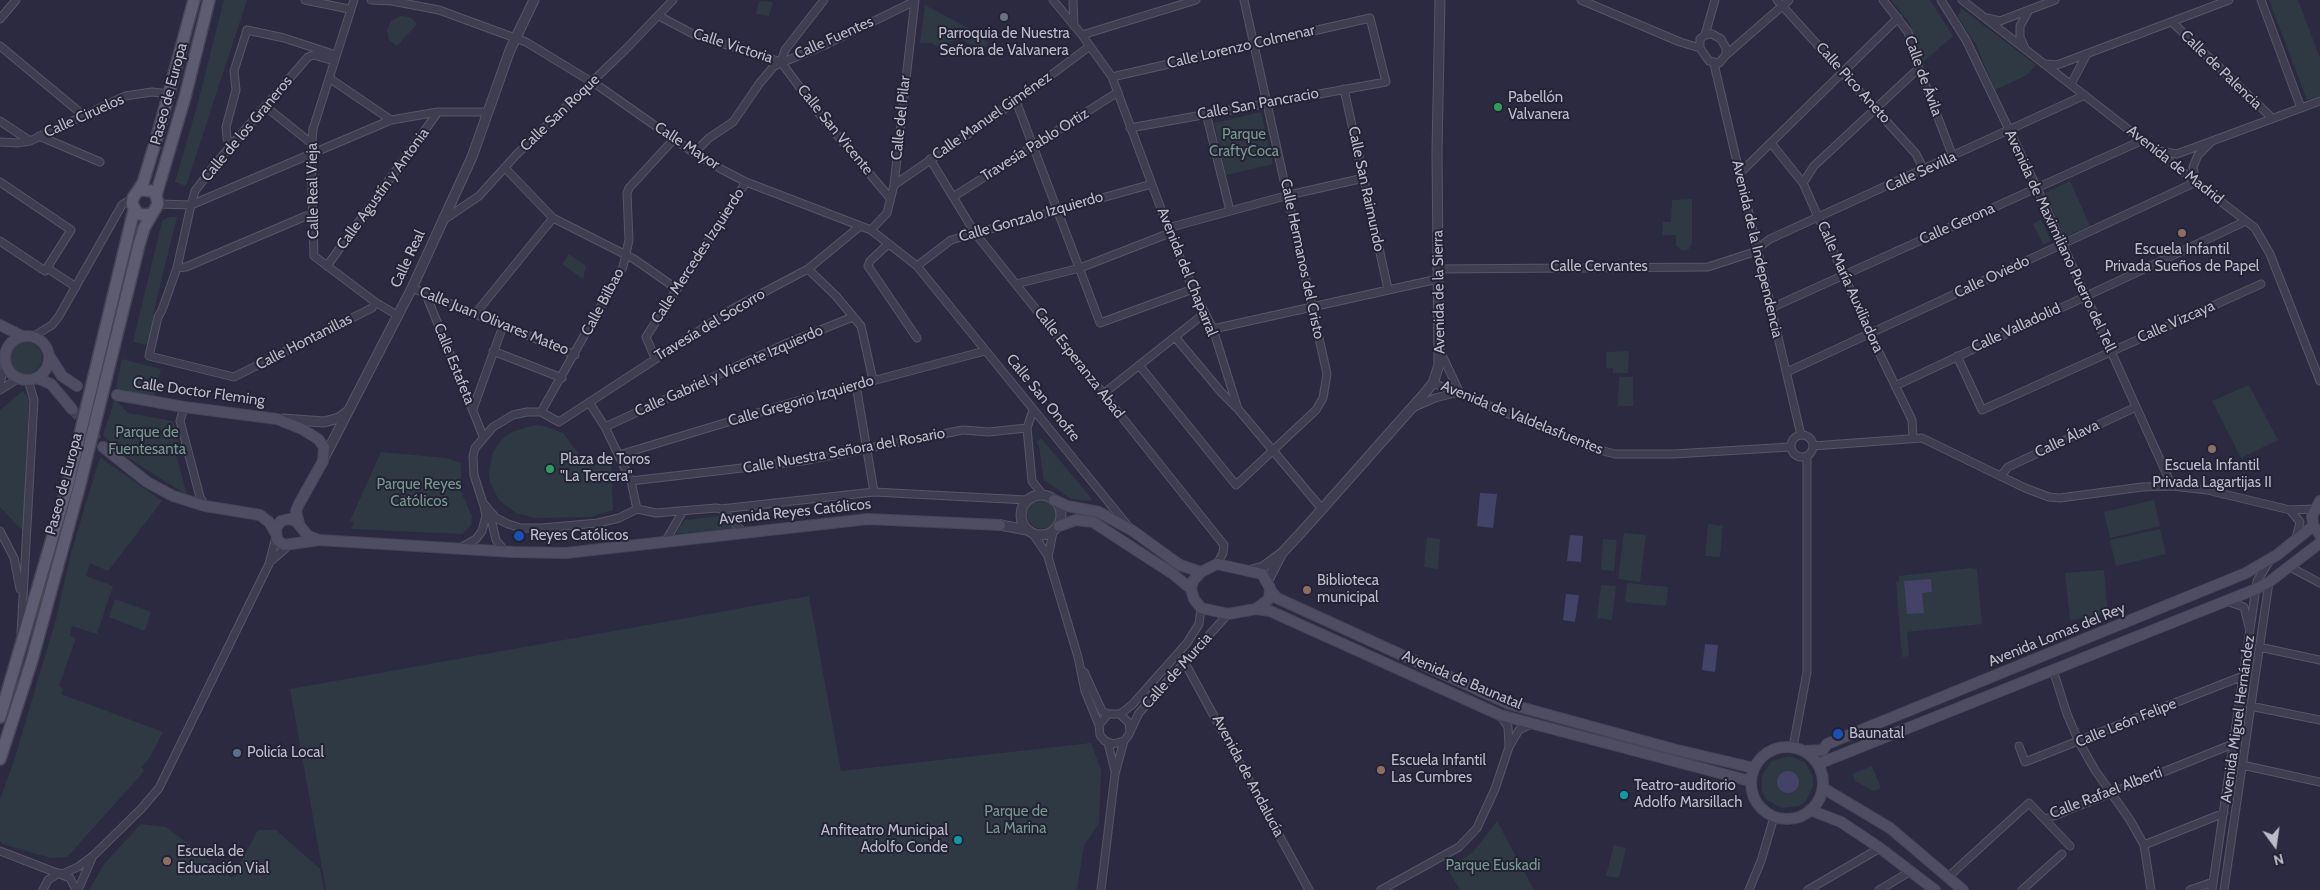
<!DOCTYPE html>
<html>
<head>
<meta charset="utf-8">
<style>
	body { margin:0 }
	#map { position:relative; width:2320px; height:890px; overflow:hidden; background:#2b2a40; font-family:Cabin,sans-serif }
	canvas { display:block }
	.north { position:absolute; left:2250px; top:820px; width:50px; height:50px; -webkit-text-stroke:4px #242335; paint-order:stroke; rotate:166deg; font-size:14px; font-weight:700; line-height:20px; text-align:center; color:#bcbbca }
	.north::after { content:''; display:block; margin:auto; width:18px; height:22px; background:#bcbbca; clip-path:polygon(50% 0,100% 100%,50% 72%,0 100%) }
</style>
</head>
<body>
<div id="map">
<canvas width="2320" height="890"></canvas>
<div class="north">N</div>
</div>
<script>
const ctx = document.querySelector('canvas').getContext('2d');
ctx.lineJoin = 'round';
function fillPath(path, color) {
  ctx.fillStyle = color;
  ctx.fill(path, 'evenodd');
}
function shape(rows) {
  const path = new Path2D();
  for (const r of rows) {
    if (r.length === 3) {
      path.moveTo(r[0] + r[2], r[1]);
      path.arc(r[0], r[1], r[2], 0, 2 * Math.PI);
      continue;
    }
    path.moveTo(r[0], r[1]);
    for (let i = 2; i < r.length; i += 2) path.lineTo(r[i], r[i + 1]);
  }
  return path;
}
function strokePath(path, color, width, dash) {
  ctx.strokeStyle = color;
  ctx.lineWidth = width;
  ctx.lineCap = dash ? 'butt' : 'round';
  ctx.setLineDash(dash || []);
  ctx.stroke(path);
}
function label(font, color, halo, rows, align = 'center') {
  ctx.font = font + ' Cabin,sans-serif';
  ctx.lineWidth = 4;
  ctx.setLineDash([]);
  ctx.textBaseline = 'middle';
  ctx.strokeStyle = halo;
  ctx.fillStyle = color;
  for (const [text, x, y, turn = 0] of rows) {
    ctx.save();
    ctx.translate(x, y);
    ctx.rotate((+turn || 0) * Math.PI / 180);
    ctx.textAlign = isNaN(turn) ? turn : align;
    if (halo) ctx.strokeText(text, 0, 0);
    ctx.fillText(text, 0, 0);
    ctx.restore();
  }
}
const green = shape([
	[224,0,247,0,186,186,175,182,197,106],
	[1891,0,1930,0,1953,36,1923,62,1909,22],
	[2269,0,2298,0,2320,58,2320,96,2307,100],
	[759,1,773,2,769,16,756,14],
	[925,5,970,29,989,43,982,51,961,39,953,40,943,49,931,43,920,43],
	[1961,8,2036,65,2027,75,1995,90,1976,45,1958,17],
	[400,16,410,17,417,24,397,46,389,40,387,30,391,21],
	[1261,112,1273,164,1226,175,1214,123],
	[2070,181,2090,226,2065,237,2045,193],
	[1692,199,1692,244,1689,249,1683,251,1676,246,1676,235,1662,235,1663,222,1671,222,1672,200],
	[169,217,177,217,156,302,148,345,133,342,162,221],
	[2041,219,2051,241,2043,244,2033,224],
	[569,254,586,266,583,279,562,264],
	[26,358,16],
	[1629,351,1628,373,1613,373,1613,368,1606,368,1606,352],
	[122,359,161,369,154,397,116,388],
	[1619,377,1633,377,1633,406,1618,406],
	[2249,385,2278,440,2241,458,2212,401],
	[23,391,29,399,23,531,0,507,0,410],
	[115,399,128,413,173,421,179,443,174,447,187,495,125,456,103,435],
	[534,425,544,426,563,433,578,453,582,466,606,463,611,466,613,510,591,517,535,518,516,513,499,500,490,482,489,472,493,452,503,438,512,432],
	[1041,438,1092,499,1091,501,1071,499,1044,480,1039,446,1036,442],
	[381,452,446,458,461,463,461,492,472,516,471,525,462,534,351,529,354,522,350,521],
	[100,457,162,501,108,571,90,563,86,576,113,586,97,634,72,626,70,636,76,638,59,686,63,688,61,694,163,732,150,757,141,767,144,770,141,775,67,857,50,858,3,844,0,841,0,800,15,757,56,619,71,553],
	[1042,514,15],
	[2154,500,2160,526,2110,538,2104,512],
	[719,516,733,528,675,534,685,520],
	[1708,524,1723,526,1720,557,1705,556],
	[2160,529,2166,554,2116,566,2110,540],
	[1624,533,1646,535,1640,582,1618,579],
	[1427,537,1440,539,1438,569,1424,567],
	[1603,539,1617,540,1614,571,1601,570],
	[1971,568,1977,569,1982,624,1907,632,1909,656,1902,657,1896,582,1899,581,1899,576],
	[2104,570,2108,614,2070,620,2065,573],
	[1627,583,1668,587,1666,606,1625,602],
	[1601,585,1616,586,1612,620,1597,618],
	[809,596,841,771,1091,743,1101,770,1099,824,1084,845,1077,890,326,890,290,689],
	[115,599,151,612,145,631,109,617],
	[1789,756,1805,762,1813,777,1813,786,1806,801,1799,806,1782,808,1767,800,1762,792,1762,775,1772,761],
	[1872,766,1881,788,1874,791,1855,781,1852,774],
	[1497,821,1534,890,1460,890,1448,870,1473,852],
	[141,824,166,827,232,878,258,830,276,830,320,869,324,890,89,890,104,864],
	[1614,845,1626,848,1619,878,1606,876]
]);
const water = shape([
	[1480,493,1497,494,1493,528,1477,526],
	[1570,535,1583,536,1581,562,1567,561],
	[1931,579,1932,592,1922,593,1924,613,1907,614,1904,581],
	[1566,594,1579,595,1575,622,1563,620],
	[1705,644,1718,645,1715,672,1702,670],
	[1788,782,11]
]);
const secondaryTunnel = shape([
	[72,409,103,447]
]);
const minor = shape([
	[305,0,349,9],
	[354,0,313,129,311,156,314,256,375,302,397,315],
	[371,0,392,1,439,10,526,42,600,87,694,153,721,169,746,182,871,230,917,266,1128,526],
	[1053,0,1082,35,1112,77,1170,233,1193,289,1213,329,1238,409,1322,509],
	[1073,0,1074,26],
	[1581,0,1680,42,1700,48],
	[1777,0,1916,154,1924,170],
	[1883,0,1908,32,1919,68,1953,157],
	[1941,0,1966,40,2037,188,2172,486],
	[1962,0,2255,228,2270,254,2320,381],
	[2261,0,2301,108],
	[659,16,695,35,781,62],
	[1987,18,2000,21,2055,0],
	[0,19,16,0],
	[2172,22,2271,117],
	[1712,34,1721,39,1726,48,1726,55,1719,63,1709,61,1700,48,1700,39,1705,35,1712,34],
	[1082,35,1196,0],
	[1705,35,1715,0],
	[0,46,83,115],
	[2025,48,2020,37,2020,26,2029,10],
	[1726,55,1789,0],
	[781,62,821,116,890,198],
	[781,62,785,50,824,0],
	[1714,64,1801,435],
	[2046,64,2057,65,2229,0],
	[1112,77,1370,18,1386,82,1130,128],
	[329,78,391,120],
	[2071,84,2087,54],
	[1344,89,1388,289],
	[1016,101,1100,323,1193,289],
	[266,107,311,143],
	[1206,113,1230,211],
	[0,121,30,141],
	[39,136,100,162],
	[0,142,17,143,30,141,125,96,152,92,170,94],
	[1771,143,1803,183,1870,334,1912,420,1913,438],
	[233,144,227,139,226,127,236,90,234,71,247,30,284,38,336,55],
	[2160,151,2177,154,2320,101],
	[694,153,709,138,733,122,759,84,774,66,827,44,915,1],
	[930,159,975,233,1224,545,1223,553,1217,564],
	[505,168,553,218,634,259,677,289],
	[1739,174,1898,18],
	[0,182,71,230,45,271,0,241],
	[1803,183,1814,166,1919,68],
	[894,185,1016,101,1090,46],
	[953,197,1118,92],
	[158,204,191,205,195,191,217,162,308,57,314,55,334,61],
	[442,221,479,196,517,154,625,50,673,0],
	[1168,228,1289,195,1364,178],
	[871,230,887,213,894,185,915,0],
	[888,244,870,261,868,266,917,338],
	[327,266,438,112],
	[917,266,951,240,1152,184],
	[47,268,76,287],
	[177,268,186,267,306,216,313,215],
	[808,269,836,296,861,326,873,380],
	[1437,269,1708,267,1751,253,1770,239,2085,95],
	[1016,284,1080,268,1170,233],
	[412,288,575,355],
	[425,292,483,436],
	[375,302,372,308,234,377,149,356,158,317,162,310,177,268,191,205,391,120,438,112,487,112],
	[1771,308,2143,140],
	[475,314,553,218],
	[1213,329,1438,279],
	[34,336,52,325,59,316,122,205,133,198],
	[1175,337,1221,392,1236,407],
	[493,351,562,378],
	[1440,351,1459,391],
	[1957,356,1982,410,2261,284],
	[655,358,646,337,746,182],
	[1139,365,1236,485,1316,410,1323,398,1327,374,1244,0],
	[1787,372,2196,182,2193,167,2198,155,2211,142],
	[0,383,6,362],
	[1433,383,1592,448,1615,454,1674,454,1790,447],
	[856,385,874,492],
	[1895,386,2246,221],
	[0,390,19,378],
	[1103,394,1205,313],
	[589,402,605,427,631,481,637,509],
	[184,407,180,421,200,497,205,506],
	[1412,408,1435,398,1459,392],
	[473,409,503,326],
	[1033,410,1027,428,1032,481,1043,495],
	[541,412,623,267,629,240,627,193,629,188,674,139],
	[605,427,785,344,853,317],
	[1802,446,11],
	[1813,446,1922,438,2025,488,2049,497,2060,498,2142,487,2172,486,2207,490,2290,510,2314,509],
	[619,455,797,401,985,351],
	[2001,476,2008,467,2136,407],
	[631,481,802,461,963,430,988,432,1027,428],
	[637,509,619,518,598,523,542,528,521,528,508,524,496,518,483,503,474,475,473,456,475,448,493,427,513,415,527,412,541,412,559,422,734,308,808,269,859,227],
	[637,509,656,513,716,508,721,509,874,492,1027,500],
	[721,509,743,532],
	[2290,510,2300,522,2296,538],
	[490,514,496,540,505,551],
	[0,531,14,558,20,589],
	[1053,532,1048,557,1078,657,1085,691,1099,725],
	[1033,534,1048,556],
	[665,542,683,511],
	[460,548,476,539,482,531,486,516,484,506],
	[272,560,288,546],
	[2290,567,2320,583],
	[2226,601,2244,607,2249,627],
	[21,633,34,400,28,380],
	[2259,647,2320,660],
	[1185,663,1309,890],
	[2053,670,2067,714,2079,742,2095,770,2130,820,2144,845,2151,890],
	[1084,672,1102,711,1108,714],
	[2250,706,2320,720],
	[1120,714,1132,705,1187,643,1199,624,1201,608],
	[1500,715,1508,727,1509,746],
	[1130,731,1129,723,1120,714,1108,714,1099,725,1100,735,1105,741,1113,744,1124,741,1128,736,1139,713,1228,614],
	[1108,743,1115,771],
	[2019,746,2025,762,2243,676],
	[1793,747,1807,672,1807,456],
	[2242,765,2320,782],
	[2046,819,2233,744],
	[2144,845,2224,813],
	[0,851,70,878,76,890],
	[62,874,78,867,93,856,141,809,159,788,269,564,276,537],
	[1948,877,2029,803,2070,846],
	[43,890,48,880,59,873],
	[78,890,92,858],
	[1101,890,1115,774,1124,741],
	[1381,890,1459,847,1477,828,1495,789,1509,747,1519,730,1531,724],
	[1749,890,1761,861,1774,817],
	[1808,890,1880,848],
	[1879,890,1911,871],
	[2022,890,2062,854],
	[2190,890,2213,882],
	[2212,890,2257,581,2269,562],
	[2224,890,2269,582]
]);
const tertiary = shape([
	[283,419,324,422,339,418,347,412],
	[323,460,412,288,472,157,510,50,534,0],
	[1041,515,20],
	[1000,525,1027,530],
	[1252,570,1263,567,1282,553,1307,526,1425,393,1433,383,1439,365,1437,152,1440,0],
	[1267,582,1281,555]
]);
const secondary = shape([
	[0,325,22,336],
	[27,358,22],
	[50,357,62,376,77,386],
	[37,378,51,384,72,409],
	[117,395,184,407,277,419,302,429,318,439,324,447,323,461,299,504,296,511,299,524],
	[103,447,147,482,173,496,205,506,260,515,269,522,275,532],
	[1054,500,1067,506,1099,512,1133,531,1180,565,1201,572],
	[2320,501,2312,516,2313,525,2320,535],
	[1059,526,1076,520,1093,522,1173,574,1191,589],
	[319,540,284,545,277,540,276,528,281,521,289,519,296,521,308,536,319,540,513,552,566,553,868,519,1000,525],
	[1217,564,1262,574,1270,588,1269,599,1256,609,1228,614,1201,608,1194,599,1191,589,1193,581,1201,572,1217,564],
	[1271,591,1277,598,1509,704,1673,749,1754,768],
	[1256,609,1270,611,1500,715,1750,781],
	[1787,783,36],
	[1804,751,1823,750,1827,744,2246,573,2277,555,2313,526],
	[1818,764,2256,589,2269,582,2320,543],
	[1823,788,1890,828,1963,890],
	[1810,810,1841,822,1880,848,1935,890]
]);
const primary = shape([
	[156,195,185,97,209,0],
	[152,214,142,215,137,213,132,204,133,198,143,183,159,130,194,0],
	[0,717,68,484,134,210],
	[0,759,32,660,79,488,139,245,144,228,158,204,156,195,152,191,142,190,137,192]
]);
const markers = [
	[1004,17,5,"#6b7280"],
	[1498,107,5,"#2e9e5b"],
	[2182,233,5,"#8d6e63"],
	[2212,449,5,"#8d6e63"],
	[550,469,5,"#2e9e5b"],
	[519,536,6,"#1a4fb4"],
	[1307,590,5,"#8d6e63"],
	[1838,734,6,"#1a4fb4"],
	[237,753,5,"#5c6f8a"],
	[1381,770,5,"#8d6e63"],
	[1624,795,5,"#0f9aa8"],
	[958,840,5,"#0f9aa8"],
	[167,861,5,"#8d6e63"]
];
const poiNames = [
	["Parroquia de Nuestra",1004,34,"center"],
	["Señora de Valvanera",1004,51,"center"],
	["Pabellón",1508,98],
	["Valvanera",1508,115],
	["Escuela Infantil",2182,250,"center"],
	["Privada Sueños de Papel",2182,267,"center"],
	["Plaza de Toros",560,460],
	["\"La Tercera\"",560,477],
	["Escuela Infantil",2212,466,"center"],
	["Privada Lagartijas II",2212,483,"center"],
	["Reyes Católicos",530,536],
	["Biblioteca",1317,581],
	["municipal",1317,598],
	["Baunatal",1849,734],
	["Policía Local",247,753],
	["Escuela Infantil",1391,761],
	["Las Cumbres",1391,778],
	["Teatro-auditorio",1634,786],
	["Adolfo Marsillach",1634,803],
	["Anfiteatro Municipal",948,831,"right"],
	["Adolfo Conde",948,848,"right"],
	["Escuela de",177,852],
	["Educación Vial",177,869]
];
const streetNames = [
	["Calle Fuentes",834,38,-24],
	["Calle Victoria",733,46,18],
	["Calle Lorenzo Colmenar",1241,47,-13],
	["Calle de Palencia",2221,70,44],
	["Calle de Ávila",1923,76,70],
	["Calle Pico Aneto",1853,83,48],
	["Paseo de Europa",169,94,-75],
	["Calle San Pancracio",1258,104,-10],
	["Calle San Roque",560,113,-44],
	["Calle Ciruelos",84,116,-24],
	["Calle Manuel Giménez",992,116,-35],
	["Calle del Pilar",901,118,-84],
	["Calle de los Graneros",247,129,-50],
	["Calle San Vicente",835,130,51],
	["Travesía Pablo Ortiz",1035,145,-32],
	["Calle Mayor",687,146,33],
	["Avenida de Madrid",2175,165,38],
	["Calle Sevilla",1921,172,-25],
	["Calle Agustín y Antonia",383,189,-54],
	["Calle San Raimundo",1366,189,78],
	["Calle Real Vieja",313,191,-91],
	["Calle Gonzalo Izquierdo",1031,217,-16],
	["Calle Gerona",1957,224,-24],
	["Avenida de Maximiliano Puerro del Tell",2060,241,65],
	["Avenida de la Independencia",1757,249,77],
	["Calle Mercedes Izquierdo",698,256,-57],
	["Calle Real",408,259,-65],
	["Calle Hermanos del Cristo",1302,259,78],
	["Calle Cervantes",1599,267],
	["Avenida del Chaparral",1187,272,68],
	["Calle Oviedo",1992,277,-25],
	["Calle María Auxiliadora",1850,287,66],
	["Avenida de la Sierra",1439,292,-91],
	["Calle Bilbao",603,302,-62],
	["Calle Juan Olivares Mateo",494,321,22],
	["Calle Vizcaya",2176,322,-24],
	["Travesía del Socorro",710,325,-31],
	["Calle Valladolid",2016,328,-25],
	["Calle Hontanillas",304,342,-27],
	["Calle Esperanza Abad",1079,363,52],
	["Calle Estafeta",454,364,68],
	["Calle Gabriel y Vicente Izquierdo",729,371,-24],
	["Calle Doctor Fleming",199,392,8],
	["Calle San Onofre",1043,398,51],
	["Calle Gregorio Izquierdo",801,401,-16],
	["Avenida de Valdelasfuentes",1522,418,22],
	["Calle Álava",2067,439,-25],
	["Calle Nuestra Señora del Rosario",844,451,-10],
	["Paseo de Europa",64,484,-75],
	["Avenida Reyes Católicos",795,512,-6],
	["Avenida Lomas del Rey",2057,635,-22],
	["Calle de Murcia",1177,671,-48],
	["Avenida de Baunatal",1462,680,23],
	["Avenida Miguel Hernández",2238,719,-82],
	["Calle León Felipe",2126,723,-22],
	["Avenida de Andalucía",1248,776,62],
	["Calle Rafael Alberti",2106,793,-21]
];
const parkNames = [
	["Parque",1244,135],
	["CraftyCoca",1244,152],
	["Parque de",147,433],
	["Fuentesanta",147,450],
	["Parque Reyes",419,485],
	["Católicos",419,502],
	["Parque de",1016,812],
	["La Marina",1016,829],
	["Parque Euskadi",1493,866]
];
fillPath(green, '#2f3944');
fillPath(water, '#444267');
strokePath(secondaryTunnel, '#414055', 10, [10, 5]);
strokePath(minor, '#575667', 9);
strokePath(tertiary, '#575667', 11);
strokePath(secondary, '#464556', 12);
strokePath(primary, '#464556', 14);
strokePath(minor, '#3f3e50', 7);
strokePath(tertiary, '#3f3e50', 9);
strokePath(secondary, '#4f4d62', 10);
strokePath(primary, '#5d5c70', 11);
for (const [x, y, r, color] of markers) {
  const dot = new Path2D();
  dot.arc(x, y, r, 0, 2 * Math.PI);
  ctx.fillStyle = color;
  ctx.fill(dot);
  strokePath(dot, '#242335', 2);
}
label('15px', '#bcbbca', '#242335', poiNames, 'left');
label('15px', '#bcbbca', '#242335', streetNames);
label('15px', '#75988e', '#242335', parkNames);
</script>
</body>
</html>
